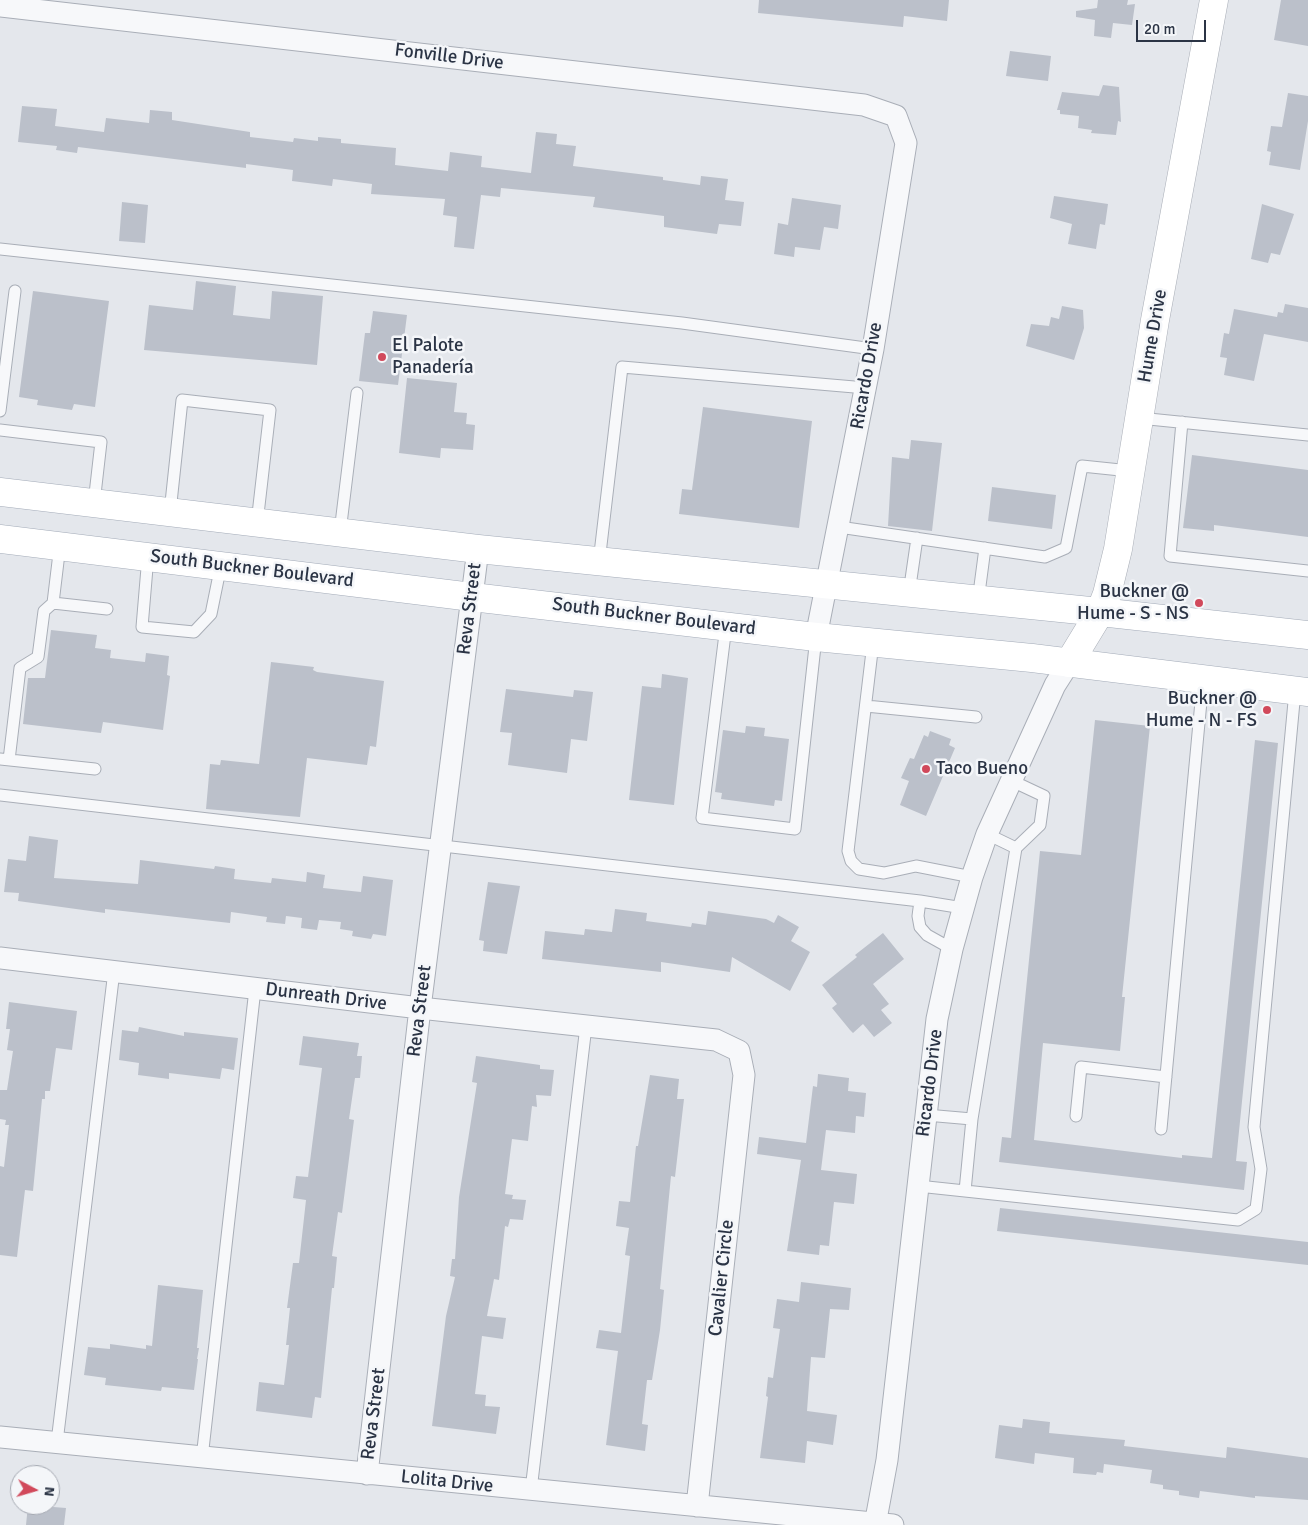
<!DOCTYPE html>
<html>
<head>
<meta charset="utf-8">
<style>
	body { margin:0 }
	#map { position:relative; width:1308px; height:1525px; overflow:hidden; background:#e4e7ec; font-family:Signika,sans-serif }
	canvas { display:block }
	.north { position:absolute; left:10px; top:1465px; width:50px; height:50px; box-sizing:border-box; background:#f4f6f9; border:1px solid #a4a8b1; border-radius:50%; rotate:96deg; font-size:14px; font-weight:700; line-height:20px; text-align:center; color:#2b3445 }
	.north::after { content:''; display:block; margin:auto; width:18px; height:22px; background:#d1495b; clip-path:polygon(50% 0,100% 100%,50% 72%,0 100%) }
	.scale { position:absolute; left:1136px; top:20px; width:70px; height:22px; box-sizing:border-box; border:2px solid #2b3445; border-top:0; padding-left:6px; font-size:15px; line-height:18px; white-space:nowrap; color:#2b3445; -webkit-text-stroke:4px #f4f6f9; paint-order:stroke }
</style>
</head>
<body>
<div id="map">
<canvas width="1308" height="1525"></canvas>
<div class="north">N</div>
<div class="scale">20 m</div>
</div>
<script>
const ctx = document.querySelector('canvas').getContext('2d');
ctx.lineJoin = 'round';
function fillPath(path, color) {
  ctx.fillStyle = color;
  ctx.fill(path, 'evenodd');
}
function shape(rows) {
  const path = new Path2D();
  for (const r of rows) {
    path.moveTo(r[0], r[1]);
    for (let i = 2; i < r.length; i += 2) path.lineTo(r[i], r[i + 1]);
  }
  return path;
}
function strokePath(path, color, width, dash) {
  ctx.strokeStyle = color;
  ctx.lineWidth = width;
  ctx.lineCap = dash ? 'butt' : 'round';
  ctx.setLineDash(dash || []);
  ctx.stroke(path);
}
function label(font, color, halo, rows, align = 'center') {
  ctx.font = font + ' Signika,sans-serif';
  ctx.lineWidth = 5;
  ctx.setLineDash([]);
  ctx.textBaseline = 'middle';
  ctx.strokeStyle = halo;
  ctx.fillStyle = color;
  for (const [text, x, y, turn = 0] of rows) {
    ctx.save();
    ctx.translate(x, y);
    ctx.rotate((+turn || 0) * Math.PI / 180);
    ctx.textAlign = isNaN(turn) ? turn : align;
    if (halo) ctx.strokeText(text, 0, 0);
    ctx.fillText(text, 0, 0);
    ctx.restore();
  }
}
const building = shape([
	[759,0,949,0,947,21,904,16,903,27,758,13],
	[1098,0,1128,0,1127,5,1135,4,1132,25,1113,23,1111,38,1094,36,1095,20,1076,17,1076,11,1097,8],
	[1281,0,1308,0,1308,46,1274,40],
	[1010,51,1051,56,1048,81,1006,76],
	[1103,85,1119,87,1121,122,1118,121,1116,135,1091,133,1092,130,1078,128,1079,116,1060,114,1060,110,1057,110,1062,92,1099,96],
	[1288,93,1308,96,1308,121,1300,170,1269,165,1271,152,1267,151,1271,126,1282,127],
	[22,106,57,109,55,126,104,132,106,118,149,123,150,110,172,112,172,120,250,132,250,137,293,142,294,138,318,141,318,137,341,139,341,143,396,148,395,165,448,171,450,152,482,156,481,167,531,173,536,132,557,134,556,144,576,146,573,166,663,177,663,180,700,185,701,176,728,179,725,200,744,202,741,226,719,224,717,234,664,227,664,216,593,207,595,197,501,188,500,197,481,195,474,249,454,247,457,217,443,215,445,199,371,194,372,184,333,179,332,186,292,181,293,170,246,164,246,168,78,147,77,153,56,150,57,146,18,142],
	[1054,196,1108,204,1105,225,1100,224,1096,249,1068,244,1072,224,1050,218],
	[792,198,841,205,838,229,824,227,820,250,795,247,794,257,774,254,778,223,788,225],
	[122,202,148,205,145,243,119,241],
	[1262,204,1294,214,1280,255,1271,253,1268,263,1251,259],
	[196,281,236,286,233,315,270,319,272,291,323,296,317,365,144,350,149,305,193,310],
	[33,291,109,301,95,407,74,404,72,410,37,405,38,400,19,397],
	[1285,304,1308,308,1308,342,1264,334,1254,381,1224,375,1227,358,1220,357,1224,333,1229,334,1234,309,1277,317,1278,312,1283,313],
	[1062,306,1083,310,1084,328,1074,360,1026,346,1031,324,1049,326,1051,317,1059,319],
	[373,311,407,315,398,385,359,381,365,333,370,333],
	[407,378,457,383,454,412,467,413,466,424,475,425,473,450,441,448,440,458,399,453],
	[703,407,812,421,799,528,679,514,682,489,692,490],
	[911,440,942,443,932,531,888,526,892,457,909,459],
	[1192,455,1308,470,1308,537,1214,525,1214,531,1183,528],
	[992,487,1056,495,1052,529,988,521],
	[51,630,97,635,95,648,111,650,110,658,145,662,146,653,169,656,167,675,170,676,163,730,103,722,101,733,23,724,28,678,45,678],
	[271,662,314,667,313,670,317,672,384,681,376,747,370,746,367,765,307,758,300,817,206,809,210,764,220,765,221,760,259,764],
	[662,674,688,678,674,805,629,800,642,686,661,688],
	[506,689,573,697,574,690,593,692,587,741,571,739,567,773,508,765,512,733,500,732],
	[1095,720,1150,726,1122,997,1125,997,1120,1051,1043,1043,1034,1140,1182,1158,1182,1155,1212,1158,1255,740,1278,743,1236,1161,1247,1162,1244,1190,999,1162,1002,1137,1011,1138,1040,851,1081,855],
	[746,726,765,728,764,736,789,739,782,801,775,800,774,806,721,799,722,793,715,792,723,730,745,733],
	[930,731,951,739,949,745,955,748,926,816,900,805,909,781,901,778,910,758,914,759,924,735,928,737],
	[29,836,58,840,54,878,138,884,140,860,214,869,215,866,235,869,234,879,271,883,272,878,306,882,307,872,325,875,323,888,361,892,363,876,393,880,386,936,373,934,371,939,352,936,353,931,340,929,341,922,319,920,317,930,301,928,302,918,286,916,285,924,266,922,267,917,231,912,230,923,105,909,105,913,18,901,19,893,4,892,8,859,26,861],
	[488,882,520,886,507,954,483,951,484,941,479,940],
	[615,909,647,913,646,921,691,927,692,923,706,925,708,911,766,919,774,923,778,915,799,927,791,941,810,952,790,991,732,957,730,972,661,962,661,972,542,959,545,931,584,935,585,929,612,932],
	[883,933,904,959,873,984,889,1004,881,1010,892,1023,874,1037,863,1024,853,1033,850,1030,832,1008,837,1004,822,985,857,957,855,955],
	[9,1002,77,1011,72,1050,56,1048,50,1091,45,1091,45,1099,42,1099,33,1191,25,1190,17,1257,0,1255,0,1166,4,1167,9,1125,5,1125,6,1120,0,1119,0,1090,7,1090,13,1051,7,1050,10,1029,6,1029],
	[139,1027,184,1036,184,1032,238,1038,234,1070,222,1068,220,1079,169,1073,169,1079,138,1075,139,1063,119,1060,122,1030,138,1032],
	[303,1036,359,1043,357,1056,362,1056,360,1078,355,1078,349,1119,354,1120,342,1213,338,1212,332,1256,337,1257,334,1288,332,1288,321,1398,315,1397,312,1418,256,1411,259,1382,284,1385,289,1345,286,1345,290,1308,287,1308,293,1263,299,1263,306,1200,293,1198,296,1176,308,1177,322,1068,299,1065],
	[476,1056,540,1065,540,1069,554,1070,551,1096,536,1095,537,1107,532,1106,528,1141,512,1139,505,1194,513,1195,512,1199,526,1200,523,1220,510,1219,508,1227,505,1226,499,1280,494,1279,487,1316,506,1318,503,1339,482,1336,475,1394,486,1395,485,1406,500,1407,496,1434,432,1426,446,1316,455,1277,450,1276,452,1259,455,1259,459,1197,477,1083,472,1082],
	[818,1074,849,1078,848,1091,866,1093,864,1117,856,1116,855,1133,826,1130,821,1170,857,1174,854,1204,834,1202,829,1246,820,1245,819,1255,787,1251,801,1160,757,1154,759,1137,806,1143,813,1086,817,1087],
	[650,1075,679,1079,677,1099,684,1099,675,1177,671,1176,660,1289,664,1290,660,1330,652,1380,647,1380,642,1424,648,1425,645,1451,606,1445,618,1351,596,1348,599,1330,621,1333,630,1256,625,1255,629,1228,616,1226,619,1201,630,1202,636,1146,638,1146],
	[1000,1208,1308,1242,1308,1265,997,1231],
	[801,1282,851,1288,849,1310,830,1309,825,1358,811,1357,807,1411,837,1415,833,1445,807,1441,805,1463,760,1458,768,1397,766,1396,768,1377,773,1378,780,1329,773,1328,777,1299,799,1302],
	[158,1285,203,1290,197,1348,199,1348,197,1359,198,1359,194,1390,162,1387,161,1391,105,1385,106,1378,84,1375,88,1347,110,1349,110,1344,146,1349,146,1345,152,1346],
	[1023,1419,1050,1422,1049,1433,1125,1440,1124,1446,1226,1458,1227,1447,1308,1458,1308,1500,1255,1496,1255,1498,1200,1491,1199,1498,1179,1495,1179,1491,1163,1489,1163,1485,1150,1483,1152,1470,1104,1464,1103,1473,1097,1472,1096,1475,1073,1473,1074,1458,1035,1453,1034,1464,995,1458,999,1425,1022,1428],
	[28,1505,66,1508,64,1525,26,1525]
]);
const lane = shape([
	[0,249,682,323,873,349],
	[0,411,15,291],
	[1139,418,1308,435],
	[1182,422,1170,556,1308,571],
	[0,430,101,442,94,503],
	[170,512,182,400,270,410,257,523],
	[839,527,1045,557,1066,548,1082,466,1130,471],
	[340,532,357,393],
	[60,545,53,603,107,609],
	[148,556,142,627,194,632,211,614,221,565],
	[599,562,622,367,866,388],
	[909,593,917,538],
	[978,601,985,548],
	[726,626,702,818,795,829,816,637],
	[873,643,848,851,851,861,859,869,884,873,916,866,972,877],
	[866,706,976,717],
	[0,759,95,769],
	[9,760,20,668,38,657,44,611,53,603],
	[1010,780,1044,796,1040,825,1016,848],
	[0,795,920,901],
	[952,949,927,935,920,927,918,916,920,901,963,908],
	[926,1115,972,1119,1016,848,987,834],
	[1076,1116,1081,1067,1166,1077],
	[1161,1129,1203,680],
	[918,1186,1238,1220,1256,1209,1261,1169,1254,1127,1295,691],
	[965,1191,972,1119],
	[57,1442,114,971],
	[202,1458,255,989],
	[531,1490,586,1026]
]);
const street = shape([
	[0,6,864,105,896,116,906,143,873,349,816,637],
	[0,958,420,1008,716,1040,739,1051,744,1075,697,1506],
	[0,1437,893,1525],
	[367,1474,420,1008,478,549],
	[875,1525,887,1460,937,1019,952,949,972,877,987,834,1055,685,1069,663]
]);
const secondary = shape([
	[1069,663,1100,612,1107,594,1118,549,1155,320,1214,0]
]);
const primary = shape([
	[0,492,478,549,1100,612,1308,635],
	[0,539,472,597,816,637,1032,658,1308,692]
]);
const markers = [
	[382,357,5,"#d1495b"],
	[1199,603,5,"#d1495b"],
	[1267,710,5,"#d1495b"],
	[926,769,5,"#d1495b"]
];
const streetNames = [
	["Fonville Drive",449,57,7],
	["Hume Drive",1153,336,-80],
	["Ricardo Drive",867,376,-80],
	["South Buckner Boulevard",252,569,7],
	["Reva Street",470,609,-83],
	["South Buckner Boulevard",654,617,7],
	["Dunreath Drive",326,997,7],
	["Reva Street",420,1011,-83],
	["Ricardo Drive",930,1083,-83],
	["Cavalier Circle",722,1278,-84],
	["Reva Street",374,1414,-83],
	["Lolita Drive",447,1482,6]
];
const poiNames = [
	["El Palote",392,346],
	["Panadería",392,368],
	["Buckner @",1189,592,"right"],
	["Hume - S - NS",1189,614,"right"],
	["Buckner @",1257,699,"right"],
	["Hume - N - FS",1257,721,"right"],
	["Taco Bueno",936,769]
];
fillPath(building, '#bbc0ca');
strokePath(lane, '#a9aeb7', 13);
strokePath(street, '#a9aeb7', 23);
strokePath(secondary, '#a9aeb7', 29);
strokePath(primary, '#a3abb8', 29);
strokePath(lane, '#f7f8fa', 11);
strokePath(street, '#f7f8fa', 21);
strokePath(secondary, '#fff', 28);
strokePath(primary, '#fff', 28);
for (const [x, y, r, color] of markers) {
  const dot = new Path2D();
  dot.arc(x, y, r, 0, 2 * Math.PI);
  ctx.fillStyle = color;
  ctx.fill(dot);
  strokePath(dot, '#f4f6f9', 2);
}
label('19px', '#2b3445', '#f4f6f9', streetNames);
label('19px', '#2b3445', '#f4f6f9', poiNames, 'left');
</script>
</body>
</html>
